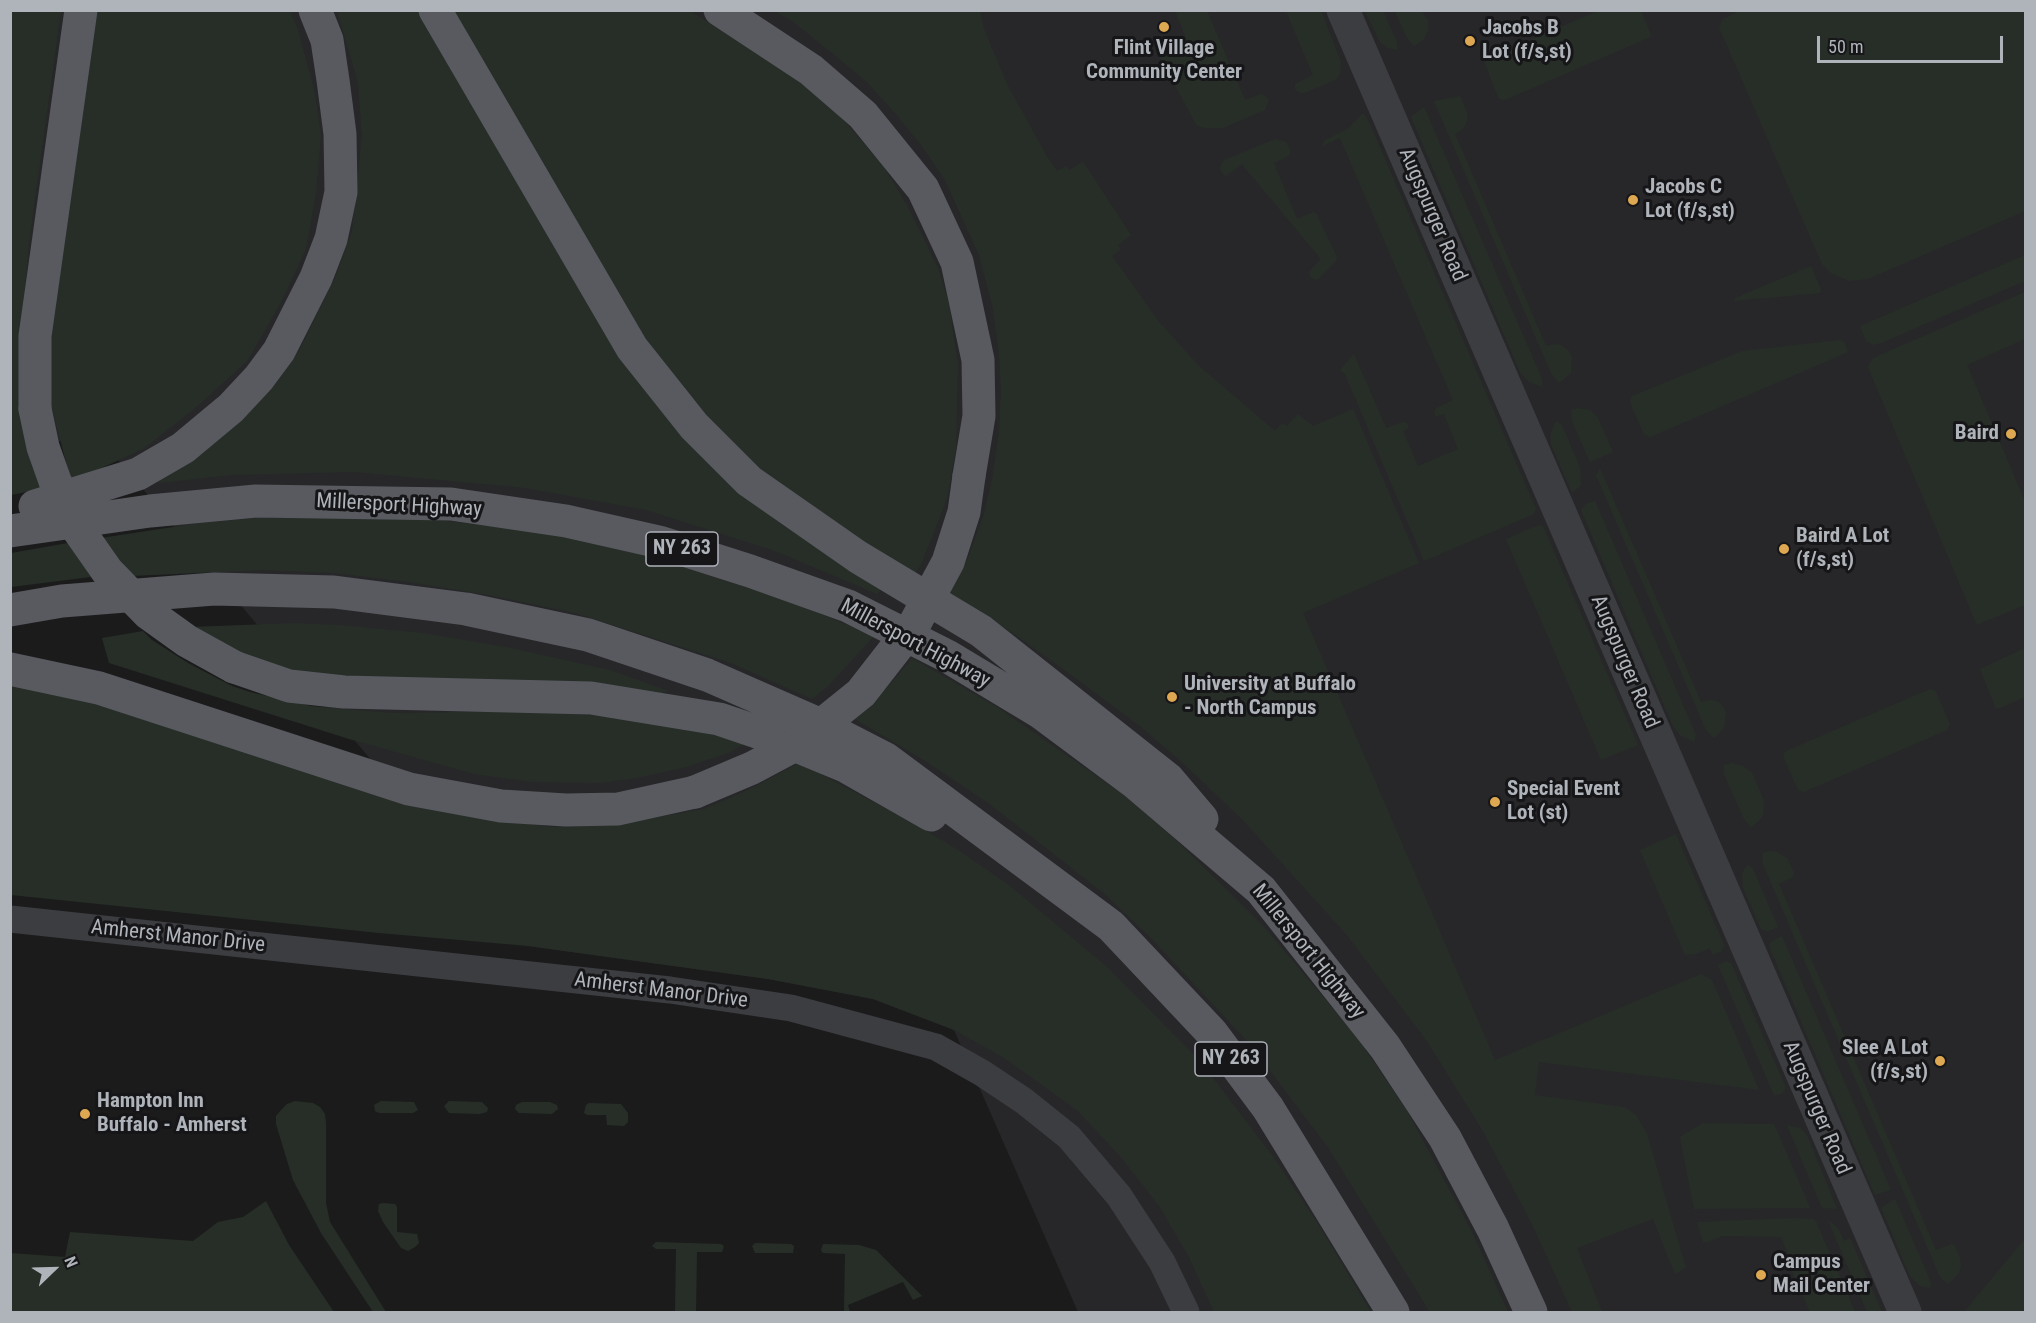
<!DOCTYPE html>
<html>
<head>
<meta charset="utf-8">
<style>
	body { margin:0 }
	#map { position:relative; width:2036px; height:1323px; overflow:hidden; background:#1b1b1c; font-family:"Roboto Condensed",sans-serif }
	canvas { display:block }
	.frame { position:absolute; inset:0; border:12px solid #afb3ba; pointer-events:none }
	.north { position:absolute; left:24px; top:1239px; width:60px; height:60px; -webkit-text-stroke:4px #161618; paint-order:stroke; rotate:67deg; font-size:16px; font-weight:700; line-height:24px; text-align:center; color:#afb3ba }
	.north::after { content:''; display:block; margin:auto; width:21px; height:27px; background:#afb3ba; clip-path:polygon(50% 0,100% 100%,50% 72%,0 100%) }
	.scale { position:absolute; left:1817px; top:36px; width:186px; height:27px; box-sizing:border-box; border:3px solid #afb3ba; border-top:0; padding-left:8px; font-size:18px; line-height:21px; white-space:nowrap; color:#afb3ba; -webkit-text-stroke:4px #161618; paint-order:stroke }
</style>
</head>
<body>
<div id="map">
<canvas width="2036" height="1323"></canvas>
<div class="frame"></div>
<div class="north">N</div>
<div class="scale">50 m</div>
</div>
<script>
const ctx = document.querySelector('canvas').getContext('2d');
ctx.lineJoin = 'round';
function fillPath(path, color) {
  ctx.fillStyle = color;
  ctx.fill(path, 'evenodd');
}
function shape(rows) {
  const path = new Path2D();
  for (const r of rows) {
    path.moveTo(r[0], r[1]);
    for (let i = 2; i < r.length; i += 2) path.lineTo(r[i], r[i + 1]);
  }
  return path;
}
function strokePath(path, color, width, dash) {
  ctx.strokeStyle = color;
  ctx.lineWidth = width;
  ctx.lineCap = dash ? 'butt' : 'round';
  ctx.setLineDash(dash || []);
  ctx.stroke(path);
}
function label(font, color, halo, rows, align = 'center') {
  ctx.font = font + ' "Roboto Condensed",sans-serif';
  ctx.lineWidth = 6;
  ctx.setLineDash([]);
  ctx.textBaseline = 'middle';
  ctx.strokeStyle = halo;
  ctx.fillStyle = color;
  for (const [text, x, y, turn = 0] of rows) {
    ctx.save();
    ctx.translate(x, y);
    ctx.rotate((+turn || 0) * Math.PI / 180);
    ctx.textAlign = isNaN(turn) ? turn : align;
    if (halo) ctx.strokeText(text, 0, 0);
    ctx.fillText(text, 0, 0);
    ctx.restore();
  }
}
const built = shape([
	[10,11,2025,11,2025,1312,1078,1312,954,1030,873,999,768,979,528,946,98,436,11,448]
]);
const green = shape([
	[1741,10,2025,11,2025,211,1868,279,1849,281,1831,273,1822,264,1719,27,1723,19],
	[11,11,61,11,29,243,22,319,42,489,11,495],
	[95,11,290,11,298,30,315,93,321,136,316,193,306,249,281,302,248,360,194,409,143,449,71,482,50,400,48,382,54,289],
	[337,11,418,11,558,254,610,338,703,459,782,525,883,587,877,594,775,551,646,510,525,488,355,472,232,475,159,483,157,476,244,416,275,385,300,349,335,278,352,231,362,136,358,82],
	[452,11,690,11,795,76,833,108,884,167,909,209,938,268,949,304,958,365,956,449,947,499,921,564,913,577,745,458,717,430,655,353,594,258],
	[774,11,980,11,984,29,1007,84,1046,155,1057,171,1066,166,1069,170,1083,162,1131,235,1118,245,1121,249,1112,256,1159,322,1199,366,1275,431,1282,423,1287,426,1298,414,1313,426,1353,409,1419,563,1303,613,1495,1060,1701,974,1712,980,1759,1090,1539,1062,1535,1095,1624,1107,1636,1115,1647,1134,1686,1268,1675,1274,1653,1219,1577,1248,1602,1312,1572,1312,1532,1224,1483,1131,1427,1041,1347,935,1243,820,1183,763,1140,726,1077,679,1017,636,950,593,968,558,984,514,993,475,999,432,1001,391,999,354,993,308,979,255,945,180,922,146,897,115,867,82,837,57,791,20],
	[1175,11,1207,11,1245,100,1260,94,1264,95,1269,100,1265,110,1223,128,1204,128,1197,126,1155,48,1185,35],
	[1286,11,1321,11,1341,62,1340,74,1335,80,1305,93,1301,93,1295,89,1295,84,1313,75],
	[1365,11,1383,11,1397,42,1397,50,1388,48,1380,42],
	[1421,11,1428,20,1428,30,1424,39,1414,46,1406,36,1395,11],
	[1598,11,1641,11,1651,35,1648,38,1505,100,1499,99,1485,64,1486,59],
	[1460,96,1467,113,1467,121,1464,128,1455,134,1546,346,1555,344,1561,345,1569,351,1572,357,1571,373,1559,383,1551,373,1434,101],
	[1424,107,1542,379,1542,387,1529,382,1520,372,1411,117],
	[1363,113,1369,122,1536,509,1534,514,1424,561,1345,374,1340,370,1354,354,1386,428,1403,422,1407,423,1409,428,1403,431,1418,466,1458,449,1444,414,1436,417,1434,412,1436,408,1453,400,1340,138,1322,146,1325,140,1349,128],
	[1275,139,1286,142,1291,151,1289,156,1274,163,1297,219,1313,212,1316,213,1337,257,1336,261,1317,280,1311,278,1309,272,1321,259,1242,164,1226,176,1221,171,1220,167,1224,160],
	[2025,255,2025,281,1881,343,1874,345,1866,341,1860,326],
	[1811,266,1821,290,1820,293,1734,301,1735,298],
	[2025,292,2025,339,1967,365,2026,504,2025,605,1977,625,1868,367,1873,358],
	[1840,340,1844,342,1848,351,1846,353,1650,437,1644,434,1630,402,1632,396,1742,351],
	[1578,408,1590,410,1598,418,1613,452,1590,462,1572,421,1571,410],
	[1556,421,1562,425,1580,468,1581,485,1572,493,1551,444,1551,432],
	[1600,468,1701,702,1710,700,1717,701,1723,706,1726,713,1724,728,1714,738,1706,730,1596,475],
	[1595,501,1696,735,1694,742,1680,735,1673,726,1581,510,1586,504],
	[389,515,512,528,578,539,646,555,792,602,874,636,828,686,812,699,731,663,575,613,489,595,408,582,334,573,265,570,131,576,101,538,199,523,258,518],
	[1538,525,1543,526,1638,745,1601,760,1506,539],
	[68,543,91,577,11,587,11,553],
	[295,623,339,625,423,633,511,648,610,670,669,691,662,693,316,679,239,655,190,627],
	[143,631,152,640,188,663,232,686,250,692,311,706,391,713,533,711,644,719,736,740,744,744,731,752,686,767,637,778,600,783,532,782,474,774,349,739,109,663,102,638],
	[2025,648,2025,697,2000,708,1996,708,1980,669],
	[912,658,997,707,1124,795,1174,838,1264,927,1356,1036,1407,1111,1473,1234,1508,1312,1430,1312,1328,1147,1250,1044,1154,941,1105,894,987,802,927,762,855,719,893,681],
	[11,680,109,707,457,813,551,827,613,825,704,809,748,790,797,764,817,772,917,825,961,852,1010,886,1106,966,1199,1060,1274,1158,1318,1224,1371,1312,1214,1312,1189,1257,1160,1207,1121,1157,1078,1111,1006,1059,954,1030,873,999,768,979,528,946,379,933,11,895],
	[1930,689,1935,690,1950,725,1947,730,1804,792,1798,790,1783,756,1786,751],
	[1732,763,1743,766,1752,773,1764,801,1763,815,1758,822,1751,827,1744,819,1724,774,1724,765],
	[1676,834,1724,945,1722,951,1713,955,1710,948,1696,954,1685,955,1640,850],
	[1770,851,1777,852,1787,858,1794,873,1793,877,1779,884,1936,1250,1952,1244,1955,1246,1960,1258,1961,1266,1959,1273,1948,1284,1940,1277,1763,864,1762,853],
	[1747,865,1752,867,1778,927,1767,932,1761,929,1743,888,1742,874],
	[1782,936,1891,1190,1875,1195,1769,946,1772,941],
	[1726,961,1731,963,1786,1088,1782,1094,1774,1095,1718,965],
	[295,1101,313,1103,320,1107,325,1114,326,1123,326,1203,330,1222,386,1312,373,1312,321,1233,293,1180,276,1124,276,1116,281,1110,287,1104],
	[381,1101,414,1102,418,1110,413,1113,379,1113,375,1111,374,1105],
	[449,1101,482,1102,488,1108,487,1112,480,1114,449,1113,444,1106],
	[522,1102,550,1102,557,1105,558,1109,552,1114,519,1113,515,1109,516,1105],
	[589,1103,621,1104,628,1113,628,1122,624,1126,607,1125,606,1115,587,1115,584,1113,586,1105],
	[1703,1123,1774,1124,1810,1208,1694,1209,1680,1137],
	[1787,1125,1800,1128,1807,1135,1837,1209,1822,1208],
	[1895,1199,1931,1283,1930,1288,1920,1286,1910,1276,1881,1208],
	[266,1201,289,1245,334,1312,11,1312,11,1253,65,1257,70,1232,193,1241,218,1222,243,1217],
	[383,1203,395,1204,397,1207,397,1232,417,1234,419,1243,415,1247,408,1251,401,1248,383,1222,378,1211,379,1204],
	[1793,1218,1815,1219,1855,1312,1810,1312,1787,1259,1790,1258,1781,1237,1722,1236,1708,1242,1703,1242,1697,1222],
	[1828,1220,1838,1228,1844,1241,1850,1238,1882,1312,1867,1312],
	[2025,1239,2025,1312,1964,1312],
	[656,1242,721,1244,724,1246,722,1252,697,1252,696,1312,675,1312,676,1249,656,1249,652,1246],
	[755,1243,791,1244,794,1246,793,1253,755,1253,752,1246],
	[823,1244,859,1245,876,1250,922,1296,913,1300,903,1282,848,1305,850,1312,844,1312,845,1254,823,1253,821,1250]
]);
const minor = shape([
	[10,919,670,990,791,1008,936,1047,982,1073,1024,1101,1069,1137,1119,1196,1162,1262,1186,1312]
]);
const tertiary = shape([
	[1343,10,1905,1312]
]);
const primary = shape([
	[435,10,632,348,694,426,749,481,858,557,981,631,1168,779,1202,819],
	[720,10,811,70,863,115,923,189,957,262,978,360,979,416,969,476],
	[35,409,35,336,81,10],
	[35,506,138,474,183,448,231,408,259,378,279,351,316,278,331,239,341,192,340,134,333,80,327,40,315,10],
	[10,531,150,511,256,501,451,504,566,521,659,542,750,571,848,606,947,656,1040,712,1134,782,1261,890,1385,1047,1445,1138,1493,1229,1531,1312],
	[10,610,62,601,214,589,334,592,466,609,588,635,707,675,812,721,886,759,1111,926,1212,1033,1268,1108,1393,1312],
	[234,667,289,686,344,692,591,698,719,719,787,742,845,766,931,815],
	[10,669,99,688,409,789,501,806,566,810,618,809,695,792]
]);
const primaryBridge = shape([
	[35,409,43,447,55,481,77,528,107,571,148,613,187,641,234,667],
	[695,792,752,768,799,743,861,693,914,625,948,562,964,512,969,476]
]);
const markers = [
	[1164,27,6,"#dea852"],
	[1470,41,6,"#dea852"],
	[1633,200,6,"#dea852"],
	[2011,434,6,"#dea852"],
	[1784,549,6,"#dea852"],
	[1172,697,6,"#dea852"],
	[1495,802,6,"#dea852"],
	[1940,1061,6,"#dea852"],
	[85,1114,6,"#dea852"],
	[1761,1275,6,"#dea852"]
];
const shields = [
	[682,549,72],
	[1231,1059,72]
];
const shieldNames = [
	["NY 263",682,549],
	["NY 263",1231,1059]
];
const poiNames = [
	["Jacobs B",1482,29],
	["Lot (f/s,st)",1482,53],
	["Flint Village",1164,49,"center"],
	["Community Center",1164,73,"center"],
	["Jacobs C",1645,188],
	["Lot (f/s,st)",1645,212],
	["Baird",1999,434,"right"],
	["Baird A Lot",1796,537],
	["(f/s,st)",1796,561],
	["University at Buffalo",1184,685],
	["- North Campus",1184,709],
	["Special Event",1507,790],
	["Lot (st)",1507,814],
	["Slee A Lot",1928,1049,"right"],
	["(f/s,st)",1928,1073,"right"],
	["Hampton Inn",97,1102],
	["Buffalo - Amherst",97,1126],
	["Campus",1773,1263],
	["Mail Center",1773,1287]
];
const streetNames = [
	["Augspurger Road",1432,215,67],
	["Millersport Highway",399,506,3],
	["Millersport Highway",915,644,28],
	["Augspurger Road",1624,662,67],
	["Amherst Manor Drive",178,937,6],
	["Millersport Highway",1308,952,51],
	["Amherst Manor Drive",661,991,7],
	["Augspurger Road",1816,1108,67]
];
fillPath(built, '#272729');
fillPath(green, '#272e28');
strokePath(minor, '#3c3d41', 27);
strokePath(tertiary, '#3c3d41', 33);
strokePath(primary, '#585a60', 33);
strokePath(primaryBridge, '#585a60', 33);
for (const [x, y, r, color] of markers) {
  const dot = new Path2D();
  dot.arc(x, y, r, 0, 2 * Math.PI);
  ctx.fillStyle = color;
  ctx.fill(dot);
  strokePath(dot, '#161618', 2);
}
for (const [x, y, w] of shields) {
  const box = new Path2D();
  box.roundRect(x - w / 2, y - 17, w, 34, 4.5);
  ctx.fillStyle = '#161618';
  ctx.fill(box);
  strokePath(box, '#afb3ba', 1.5);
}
label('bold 20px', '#afb3ba', null, shieldNames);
label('bold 21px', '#afb3ba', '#161618', poiNames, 'left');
label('21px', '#afb3ba', '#161618', streetNames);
</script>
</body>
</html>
